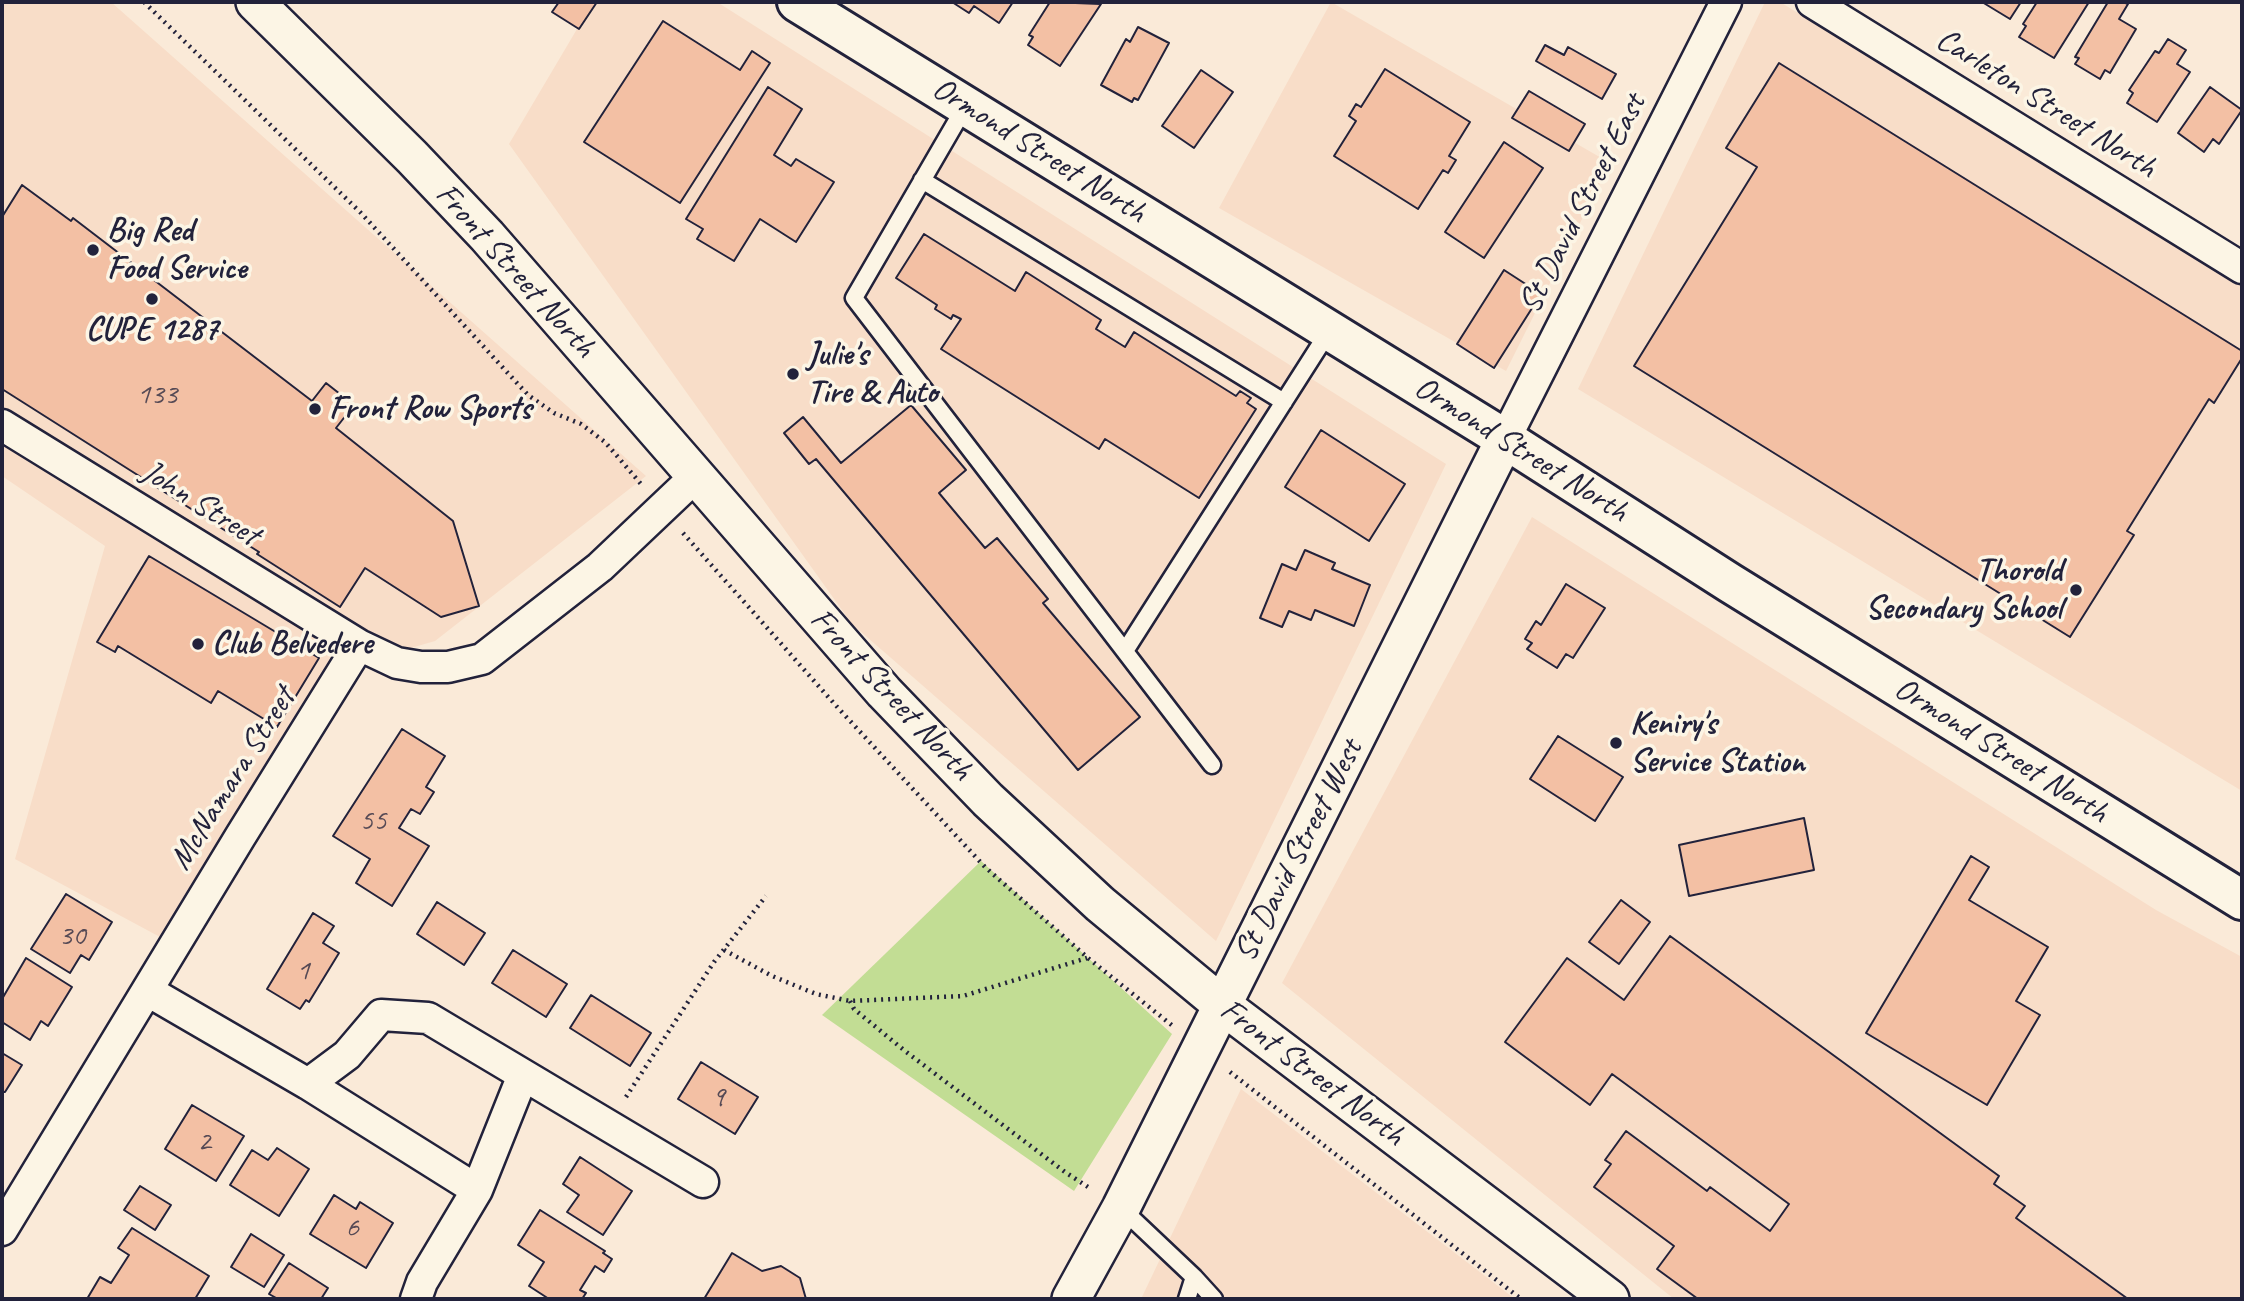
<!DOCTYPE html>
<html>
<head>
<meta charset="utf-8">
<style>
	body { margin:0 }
	#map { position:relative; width:2244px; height:1301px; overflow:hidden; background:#faead8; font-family:Caveat,sans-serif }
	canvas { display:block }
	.frame { position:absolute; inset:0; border:4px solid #22223b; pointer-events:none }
</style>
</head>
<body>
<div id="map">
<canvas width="2244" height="1301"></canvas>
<div class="frame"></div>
</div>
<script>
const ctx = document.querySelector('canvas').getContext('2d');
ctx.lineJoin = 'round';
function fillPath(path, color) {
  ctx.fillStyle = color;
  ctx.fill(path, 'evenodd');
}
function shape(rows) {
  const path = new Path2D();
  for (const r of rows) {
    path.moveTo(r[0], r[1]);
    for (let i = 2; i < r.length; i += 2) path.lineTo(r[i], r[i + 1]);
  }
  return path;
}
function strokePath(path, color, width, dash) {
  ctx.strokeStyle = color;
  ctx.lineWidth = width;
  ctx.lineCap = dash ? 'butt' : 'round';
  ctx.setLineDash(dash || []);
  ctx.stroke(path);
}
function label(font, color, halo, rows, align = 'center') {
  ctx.font = font + ' Caveat,sans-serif';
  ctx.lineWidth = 7;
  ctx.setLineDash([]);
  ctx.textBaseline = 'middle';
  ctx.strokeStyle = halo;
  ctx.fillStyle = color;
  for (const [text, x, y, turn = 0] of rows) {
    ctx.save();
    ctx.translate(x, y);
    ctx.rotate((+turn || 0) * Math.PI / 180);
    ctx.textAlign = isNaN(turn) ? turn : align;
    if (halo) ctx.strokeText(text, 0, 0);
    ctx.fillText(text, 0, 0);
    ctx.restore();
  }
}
const built = shape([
	[2,2,111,2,646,476,435,641,331,671,160,937,15,859,105,546,2,476],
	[593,2,717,2,1446,464,1216,941,852,624,509,144],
	[1331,2,1610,163,1506,371,1219,208],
	[1765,2,1780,2,2242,286,2242,791,1578,389],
	[1532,517,2156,910,2242,957,2242,1299,1674,1299,1282,983],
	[1241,1089,1515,1299,1141,1299]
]);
const green = shape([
	[981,861,1172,1034,1074,1191,822,1015]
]);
const building = shape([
	[559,2,597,2,579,29,552,12,559,2],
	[952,2,1013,2,999,23,974,6,969,13,952,2],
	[1050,2,1101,4,1060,66,1028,45,1033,37,1029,35,1050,2],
	[1982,2,2021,2,2010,19,1982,2],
	[2037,2,2089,2,2054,58,2019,37,2026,26,2023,24,2037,2],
	[2108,2,2123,2,2128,4,2119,19,2136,29,2110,73,2105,70,2100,79,2075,64,2079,58,2075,57,2108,2],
	[663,21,740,70,752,51,770,63,680,203,584,142,663,21],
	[1138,27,1169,43,1138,100,1134,98,1132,102,1101,85,1126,39,1130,42,1138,27],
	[2168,39,2186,50,2177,64,2190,72,2157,122,2127,103,2133,93,2129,90,2155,51,2159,53,2168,39],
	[1545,45,1564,55,1568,47,1616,74,1602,99,1536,61,1545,45],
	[1779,63,2242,351,2242,358,2214,403,2209,399,2127,531,2134,535,2070,637,1634,366,1757,167,1726,148,1779,63],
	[1385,69,1470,122,1449,156,1456,160,1448,173,1443,170,1418,209,1334,156,1356,121,1349,116,1356,104,1361,107,1385,69],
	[1201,70,1233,92,1194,148,1162,126,1201,70],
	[768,87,802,109,774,155,791,166,796,159,834,182,796,242,760,219,734,261,697,239,703,229,686,219,768,87],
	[2210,87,2242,110,2219,144,2213,139,2204,152,2178,133,2210,87],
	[1529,91,1585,124,1569,151,1512,118,1529,91],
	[1504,142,1543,168,1484,258,1445,232,1504,142],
	[22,185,71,221,73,218,312,401,326,383,354,405,336,428,453,521,479,606,441,617,365,568,340,607,257,554,259,552,2,389,2,217,22,185],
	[924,234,1015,291,1026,272,1101,320,1096,329,1125,347,1134,332,1236,396,1240,391,1251,398,1247,403,1256,409,1199,498,1105,439,1099,449,941,349,961,319,953,315,951,319,935,309,937,305,896,278,924,234],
	[1504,270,1541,294,1494,368,1457,344,1504,270],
	[911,405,966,470,939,493,985,548,997,538,1048,599,1043,603,1140,717,1078,770,816,459,809,464,784,433,803,417,841,463,911,405],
	[1321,430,1405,484,1369,541,1285,487,1321,430],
	[1305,550,1335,563,1332,569,1370,585,1354,626,1315,610,1311,620,1289,611,1282,627,1260,618,1282,564,1296,570,1305,550],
	[149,556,319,658,277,727,218,691,211,703,118,646,115,652,97,642,149,556],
	[1566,584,1605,608,1573,658,1566,654,1557,668,1527,649,1532,643,1525,639,1536,621,1541,625,1566,584],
	[402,729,445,756,426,787,434,792,420,814,411,809,399,828,429,846,392,906,356,883,370,859,333,836,402,729],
	[1558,736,1623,777,1595,821,1530,779,1558,736],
	[1804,818,1814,870,1689,896,1679,845,1804,818],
	[1971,856,1989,867,1969,900,2048,947,2016,1001,2040,1015,1987,1105,1866,1033,1971,856],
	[66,894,112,922,89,960,81,955,70,973,31,949,66,894],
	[1621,900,1650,922,1619,964,1589,942,1621,900],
	[437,902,485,933,464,965,417,934,437,902],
	[313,913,334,926,323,943,339,953,309,1002,306,1000,300,1009,267,989,313,913],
	[1670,936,1999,1176,1994,1184,2025,1206,2016,1218,2128,1299,1698,1299,1657,1269,1674,1246,1594,1187,1611,1164,1605,1160,1626,1131,1707,1191,1710,1187,1770,1231,1789,1204,1612,1074,1590,1105,1505,1042,1567,958,1624,1000,1670,936],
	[513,950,567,984,546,1017,492,983,513,950],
	[26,958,72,987,48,1026,41,1021,30,1040,2,1022,2,999,26,958],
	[591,995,651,1033,630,1066,570,1028,591,995],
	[2,1053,22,1065,5,1092,2,1092,2,1053],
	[701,1062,758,1097,735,1134,678,1099,701,1062],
	[192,1105,244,1136,216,1181,165,1149,192,1105],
	[277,1148,309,1169,279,1216,230,1185,252,1150,268,1160,277,1148],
	[580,1157,632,1191,603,1235,567,1212,579,1195,563,1184,580,1157],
	[140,1186,171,1205,155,1230,124,1210,140,1186],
	[334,1195,356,1209,360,1202,393,1223,366,1268,310,1234,334,1195],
	[540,1210,605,1251,603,1253,612,1259,604,1272,595,1266,580,1290,586,1293,582,1299,549,1299,529,1286,544,1262,518,1245,540,1210],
	[132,1228,209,1276,195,1299,87,1299,100,1277,111,1283,129,1255,118,1248,132,1228],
	[251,1234,284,1255,264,1287,231,1267,251,1234],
	[732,1253,762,1271,781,1266,800,1278,806,1299,704,1299,732,1253],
	[289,1263,328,1288,321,1299,278,1299,269,1294,289,1263]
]);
const path = shape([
	[144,2,361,213,528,395,554,413,581,424,605,442,641,484],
	[683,533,839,709,985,867,1088,958,1174,1027],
	[724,950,772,976,816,994,850,1001,963,996,1087,958],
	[850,1001,854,1009,905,1051,1065,1172,1091,1189],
	[1230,1072,1521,1299],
	[626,1097,714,962,766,896]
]);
const service = shape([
	[966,105,854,298,1212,765],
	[922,180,1284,402],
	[1125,651,1329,331],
	[1121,1208,1194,1277,1214,1299],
	[1187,1299,1194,1277]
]);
const minor = shape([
	[1812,2,2242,268],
	[2,425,359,645,397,663,421,667,448,667,482,659,600,567,696,476],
	[1505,439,1726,2],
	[148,991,308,1084,477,1190],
	[308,1084,347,1055,381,1015,428,1018,703,1182],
	[2,1230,240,837,359,645],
	[416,1299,422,1282,477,1190,523,1075]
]);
const tertiary = shape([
	[255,2,412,157,487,236,884,692,988,800,1100,904,1222,1005,1610,1299],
	[1071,1299,1121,1208,1505,439]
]);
const secondary = shape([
	[797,2,1505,439,1730,583,2242,900]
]);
const markers = [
	[93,250,7,"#22223b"],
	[152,299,7,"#22223b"],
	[793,374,7,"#22223b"],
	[315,409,7,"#22223b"],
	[2076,590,7,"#22223b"],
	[198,644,7,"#22223b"],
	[1616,743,7,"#22223b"]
];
const numberNames = [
	["133",157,395],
	["55",373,821],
	["30",72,936],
	["1",303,971],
	["9",718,1098],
	["2",204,1142],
	["6",352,1228]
];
const streetNames = [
	["Carleton Street North",2046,104,32],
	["Ormond Street North",1039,151,32],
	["St David Street East",1583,204,-63],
	["Front Street North",515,271,48],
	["Ormond Street North",1521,450,32],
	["John Street",200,504,32],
	["Front Street North",891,695,47],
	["Ormond Street North",2001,751,32],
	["McNamara Street",233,779,-58],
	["St David Street West",1299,851,-63],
	["Front Street North",1312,1073,37]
];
const poiNames = [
	["Big Red",107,231],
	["Food Service",107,269],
	["CUPE 1287",152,330,"center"],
	["Julie's",807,355],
	["Tire & Auto",807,393],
	["Front Row Sports",329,409],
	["Thorold",2062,571,"right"],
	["Secondary School",2062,609,"right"],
	["Club Belvedere",212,644],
	["Keniry's",1630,724],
	["Service Station",1630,762]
];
fillPath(built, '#f8ddc8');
fillPath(green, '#c2dd94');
fillPath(building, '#f3c0a4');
strokePath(building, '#22223b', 2);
strokePath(service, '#22223b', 21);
strokePath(minor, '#22223b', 35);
strokePath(tertiary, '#22223b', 42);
strokePath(secondary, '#22223b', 44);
strokePath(path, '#22223b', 4.5, [2, 5]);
strokePath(service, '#fcf5e5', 16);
strokePath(minor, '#fcf5e5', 30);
strokePath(tertiary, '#fcf5e5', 37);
strokePath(secondary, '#fcf5e5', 38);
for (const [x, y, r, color] of markers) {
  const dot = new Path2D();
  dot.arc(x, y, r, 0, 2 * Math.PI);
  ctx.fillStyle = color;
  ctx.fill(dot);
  strokePath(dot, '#fcf5e5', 2.5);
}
label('30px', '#564a55', null, numberNames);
label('33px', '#22223b', '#fcf5e5', streetNames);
label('bold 33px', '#22223b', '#fcf5e5', poiNames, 'left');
</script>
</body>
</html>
